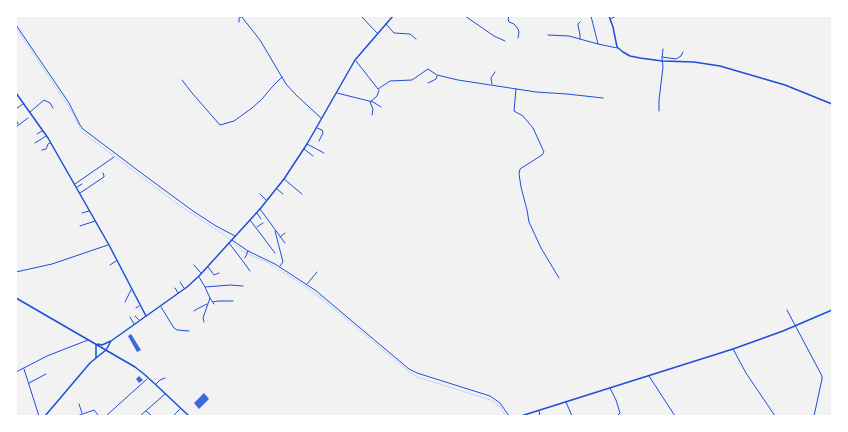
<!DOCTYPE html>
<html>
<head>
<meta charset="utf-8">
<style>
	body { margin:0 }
	#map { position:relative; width:848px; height:432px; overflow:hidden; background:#f2f2f2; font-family:Barlow,sans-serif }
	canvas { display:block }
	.frame { position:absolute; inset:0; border:17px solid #fff; pointer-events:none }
</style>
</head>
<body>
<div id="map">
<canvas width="848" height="432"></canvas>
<div class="frame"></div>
</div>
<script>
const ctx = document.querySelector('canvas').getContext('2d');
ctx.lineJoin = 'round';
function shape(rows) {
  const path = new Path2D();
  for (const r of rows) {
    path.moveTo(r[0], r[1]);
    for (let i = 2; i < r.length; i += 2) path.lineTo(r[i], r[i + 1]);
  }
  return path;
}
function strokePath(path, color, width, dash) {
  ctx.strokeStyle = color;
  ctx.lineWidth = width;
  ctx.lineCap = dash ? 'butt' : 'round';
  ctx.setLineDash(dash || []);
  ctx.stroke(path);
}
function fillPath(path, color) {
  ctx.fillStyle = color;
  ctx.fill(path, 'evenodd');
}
const stream = shape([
	[16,28,71,110,82,132,179,205,223,234,244,252,267,262,308,288,349,321,408,371,417,377,491,400,500,407,506,416]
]);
const building = shape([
	[131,334,141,350,137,352,128,336],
	[139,376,143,380,139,383,136,379],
	[204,393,209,399,199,409,194,403]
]);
const minor = shape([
	[241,16,260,40,286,84,296,95,321,118],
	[361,16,377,33],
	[465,16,494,36,505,41],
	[509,16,508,19,509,22,514,24,518,29,519,32,518,38],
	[591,16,598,44,617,48],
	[611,19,616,16],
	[239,22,239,18,241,17],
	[386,24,394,33,410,34,416,39],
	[16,25,69,103,80,125,83,129,144,175,193,211,216,226,235,236],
	[548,35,569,36,598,44],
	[580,39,580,35,578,25,578,24,580,22],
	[662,57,676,59,681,56,683,52],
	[356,61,378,89,390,81,412,80,428,69,437,75,458,80,536,92,567,94,603,98],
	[182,80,192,93,220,125,234,121,252,108,262,99,272,87,282,77],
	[428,83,436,79,437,76],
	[492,84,491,78,495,72],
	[516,89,514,111,523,116,533,128,544,152,542,155,520,169,519,174,521,187,527,210,529,222,541,248,559,278],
	[337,93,373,102,381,107],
	[16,109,23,104],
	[659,111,659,100,663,67,662,58,663,49],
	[30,112,44,100,50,103,53,108],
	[372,115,373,109,370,102,377,96,379,90],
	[16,119,18,124],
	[16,127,28,118],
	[317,128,322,130,323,133,319,141],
	[37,134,42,131],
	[35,143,46,136],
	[307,144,324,153],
	[304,149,313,156],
	[42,150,46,149,48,144,50,143],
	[284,179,302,194],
	[75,184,114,157],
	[77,187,82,184],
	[277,189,283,194],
	[80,193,104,177,104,176,103,173],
	[260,194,266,200],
	[260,209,285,243],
	[82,213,89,211],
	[257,213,261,219],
	[250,220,275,253],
	[80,226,95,221],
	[257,227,263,223],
	[275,231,283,262,280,266],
	[280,237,285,233],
	[232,240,248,251,275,264,315,290,409,369,417,373,490,396,500,403,509,416],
	[229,243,245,264,250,271],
	[245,258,248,251],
	[110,265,116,261],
	[194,265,201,273],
	[208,267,214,275,219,273],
	[16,272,52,264,108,245],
	[199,277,205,287,230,285,243,286],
	[180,282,184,288],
	[307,284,317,272],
	[175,288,178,293],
	[210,298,214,304],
	[125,302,131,290],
	[213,302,218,301,233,301],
	[161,307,174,328,177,330,189,331],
	[136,308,139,306],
	[787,310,822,376,822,379,814,416],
	[194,311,197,309,207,304],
	[135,316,139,320],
	[130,317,134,324],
	[204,322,203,318,210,298,205,287],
	[733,349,746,373,775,416],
	[24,369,39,416],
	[16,372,47,356,88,340],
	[649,376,675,416],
	[29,383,46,374],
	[156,384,160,380,165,378],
	[610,388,616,400,620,413,617,416],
	[566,402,572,416],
	[79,404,82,413],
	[146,411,152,416],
	[539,411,540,416],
	[77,416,94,410,99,416],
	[106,416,147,379],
	[140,416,165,394],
	[173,416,180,409]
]);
const tertiary = shape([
	[609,16,613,27,617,47,623,52,630,56,640,58,662,61,694,62,720,66,785,85,832,104],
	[16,93,48,138,109,245,146,316],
	[521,416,733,349,783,331,832,310]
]);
const secondary = shape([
	[16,298,123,360,135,367,144,374,155,384,189,416],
	[98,344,102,345,111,341],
	[96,358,96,344],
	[45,416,90,363,96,358,106,350,111,341,187,287,199,276,260,209,284,179,307,144,355,60,393,16]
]);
strokePath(stream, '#bfd3fe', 1);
fillPath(building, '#3d67dc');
strokePath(minor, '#1d4ed8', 1);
strokePath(tertiary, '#1d4ed8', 1.5);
strokePath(secondary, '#1d4ed8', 1.5);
</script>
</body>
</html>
